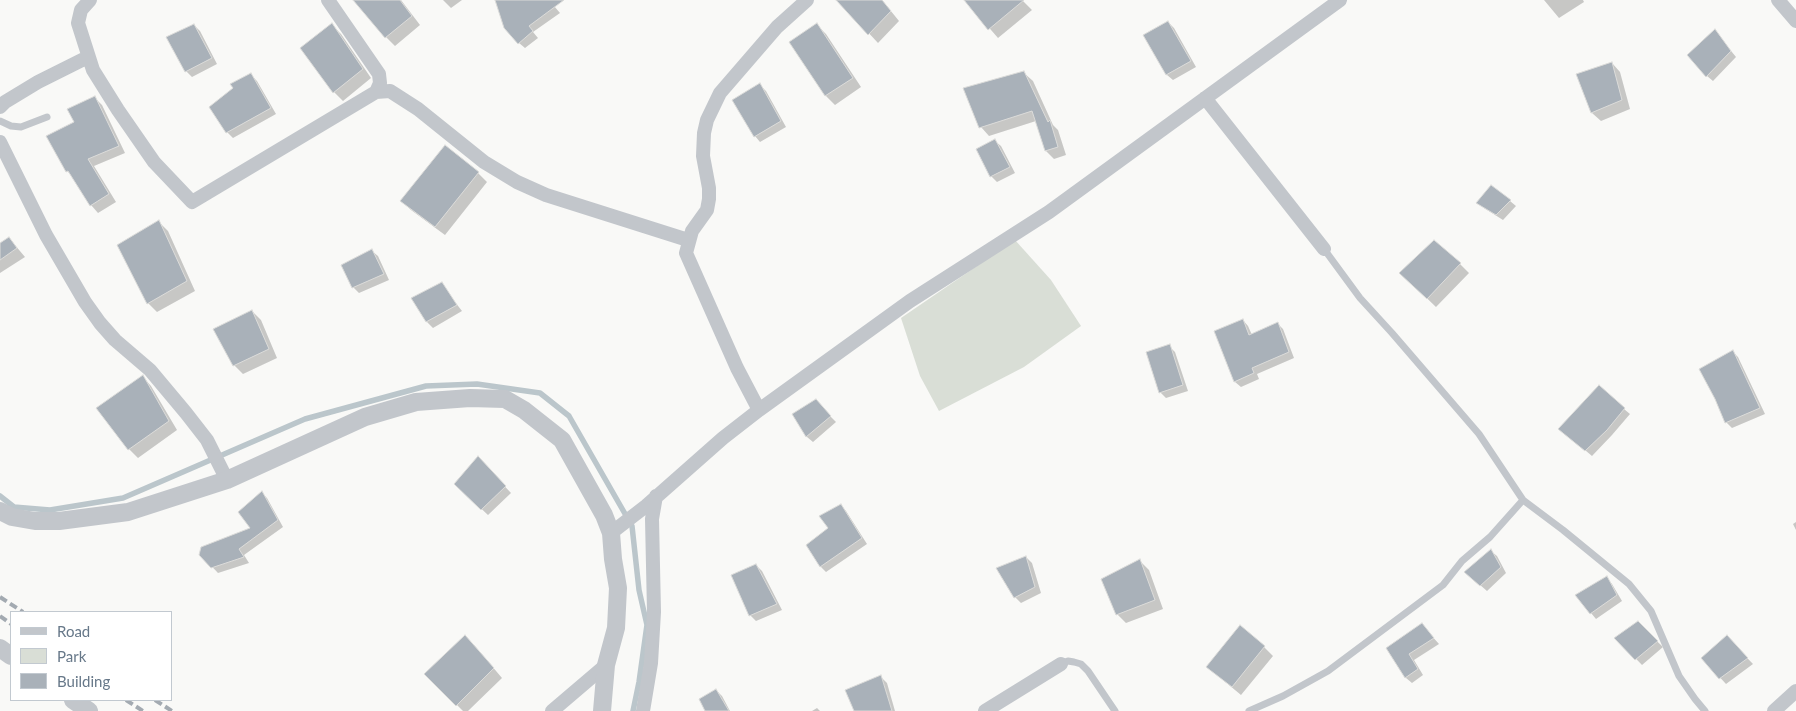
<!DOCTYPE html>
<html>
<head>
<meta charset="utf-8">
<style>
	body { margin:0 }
	#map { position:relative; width:1796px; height:711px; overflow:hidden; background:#f9f9f7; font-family:Lato,sans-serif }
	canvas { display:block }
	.legend { position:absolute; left:10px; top:611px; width:162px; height:90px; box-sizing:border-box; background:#fff; border:1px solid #c2c9d0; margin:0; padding:6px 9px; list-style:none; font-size:15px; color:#677889 }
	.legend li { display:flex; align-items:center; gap:10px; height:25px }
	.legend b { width:25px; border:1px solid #c2c9d0 }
</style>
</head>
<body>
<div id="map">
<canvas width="1796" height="711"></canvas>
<ul class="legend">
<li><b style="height:6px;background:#c2c6cb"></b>Road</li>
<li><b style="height:14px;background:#d9ded6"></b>Park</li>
<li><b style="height:14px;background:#a9b1b9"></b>Building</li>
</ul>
</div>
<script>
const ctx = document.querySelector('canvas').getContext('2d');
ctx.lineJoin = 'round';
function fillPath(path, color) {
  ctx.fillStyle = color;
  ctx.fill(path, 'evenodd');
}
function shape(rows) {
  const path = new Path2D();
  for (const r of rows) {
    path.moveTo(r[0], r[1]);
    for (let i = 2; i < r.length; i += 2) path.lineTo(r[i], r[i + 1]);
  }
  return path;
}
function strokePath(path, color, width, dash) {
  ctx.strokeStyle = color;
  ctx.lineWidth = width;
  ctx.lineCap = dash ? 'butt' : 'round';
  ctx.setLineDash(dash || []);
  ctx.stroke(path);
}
const green = shape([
	[1015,240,1051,280,1081,326,1024,367,939,411,920,376,901,318]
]);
const shadow = shape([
	[363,0,401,0,420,25,395,46,386,37],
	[443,0,462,0,451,8],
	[497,0,549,0,560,13,533,32,538,38,525,48,519,43],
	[838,0,882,0,899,21,878,43],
	[965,0,1022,0,1032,10,998,38],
	[1544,0,1583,0,1584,2,1559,18],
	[1168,22,1174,28,1196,67,1173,80,1167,75,1145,36],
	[194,25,200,31,217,64,192,77,186,71],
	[332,25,341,34,371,78,343,101,334,92],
	[817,25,826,34,861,87,835,105,826,96,791,42],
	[1715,31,1736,57,1713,81,1707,76],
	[1612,63,1620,72,1630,109,1601,121,1592,113],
	[1024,73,1033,81,1053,125,1058,130,1066,155,1054,159,1046,151,1036,121,989,136,981,127],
	[251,75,257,81,276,114,233,138,227,132],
	[760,85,766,91,786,127,760,142,755,136],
	[95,98,102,105,125,153,94,166,116,202,98,213,91,205,74,177,67,171,76,123],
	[995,141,1001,146,1015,173,997,182,991,176,977,150],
	[478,173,487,182,445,235,411,210,402,201],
	[1510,201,1516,206,1503,220,1484,208,1478,203],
	[159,222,168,231,195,291,157,312,148,303],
	[9,238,25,257,0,273,0,244],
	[372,251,378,256,389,280,359,293,353,287],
	[1460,264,1469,273,1436,307,1410,282],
	[441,284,462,311,433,328,427,322,413,298],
	[252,311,261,320,277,358,243,374,234,365],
	[1243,320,1248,326,1252,335,1277,323,1283,329,1294,358,1257,374,1259,379,1241,387,1235,382,1215,332],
	[1169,346,1175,352,1188,391,1166,398,1160,392],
	[1732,351,1738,357,1765,414,1732,428,1726,422],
	[143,377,151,386,177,430,138,458,129,449],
	[815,401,836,422,813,442,807,437,793,415],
	[1624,409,1630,414,1612,435,1592,456,1566,434],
	[478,458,511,493,488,515,455,484],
	[262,493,267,498,283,527,244,555,249,563,218,573,200,554,252,529],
	[840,505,846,511,867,544,826,572,821,567,808,545,829,529],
	[1796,522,1796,530,1793,524],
	[1491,551,1497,556,1506,573,1487,591,1472,578],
	[1026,557,1032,563,1041,593,1021,603,1015,597],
	[1140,561,1149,570,1163,609,1126,623,1117,614],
	[756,565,762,571,782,610,756,621,750,615],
	[1607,578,1612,584,1622,601,1596,619,1591,613],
	[1638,623,1663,647,1642,665,1616,638],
	[1422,625,1439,644,1414,660,1423,675,1412,683,1406,678,1387,648],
	[1727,637,1753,664,1726,684,1702,658],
	[474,645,502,678,468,711,463,711,426,674],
	[1264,647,1273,656,1241,695,1217,675],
	[881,677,887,683,895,711,856,711],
	[716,690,722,696,730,711,706,711],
	[817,708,820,711,812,711]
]);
const stream = shape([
	[0,496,14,507,50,510,123,498,305,419,426,386,477,384,540,393,569,416,632,526,639,590,647,625,639,682,633,711]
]);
const building = shape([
	[353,0,400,0,412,16,385,38,353,0],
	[495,0,564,0,529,26,533,31,518,44,504,28,495,0],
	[836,0,882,0,891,11,868,35,836,0],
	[964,0,1024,0,988,30,964,0],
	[1168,21,1191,61,1166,75,1143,35,1168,21],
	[332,23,363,69,333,93,300,48,332,23],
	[817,23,853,78,825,96,789,42,817,23],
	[194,24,212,58,185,72,166,37,194,24],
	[1715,29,1731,51,1706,77,1687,55,1715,29],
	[1612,62,1622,100,1591,113,1576,74,1612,62],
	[1024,71,1048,122,1050,120,1058,147,1045,151,1032,111,979,128,963,88,1024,71],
	[251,73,271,108,226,133,209,107,233,88,230,84,251,73],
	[760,83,781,121,754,137,732,100,760,83],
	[95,96,119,146,88,159,109,194,90,206,68,171,66,172,46,136,74,122,67,109,95,96],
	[995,139,1010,167,990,177,976,149,995,139],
	[445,145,479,172,435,227,400,201,445,145],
	[1491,185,1511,200,1496,215,1476,203,1491,185],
	[159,220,187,281,147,304,117,245,159,220],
	[9,237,17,248,0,260,0,243,9,237],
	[1434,240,1461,263,1427,299,1399,273,1434,240],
	[372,249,384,274,352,288,341,265,372,249],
	[442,282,457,305,426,322,411,298,442,282],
	[252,310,269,349,233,366,213,329,252,310],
	[1243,319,1249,335,1278,322,1289,352,1252,368,1254,373,1234,382,1214,331,1243,319],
	[1170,344,1183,385,1159,393,1146,352,1170,344],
	[1733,350,1760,408,1725,423,1715,399,1699,369,1733,350],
	[143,375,169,421,128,450,96,408,143,375],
	[1599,385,1625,408,1607,430,1585,451,1558,429,1599,385],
	[816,399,831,416,806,437,792,414,816,399],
	[478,456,506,486,481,510,454,484,478,456],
	[262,491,278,520,239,549,244,557,211,568,199,555,201,547,250,528,238,512,262,491],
	[841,504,862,538,820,567,806,545,828,528,819,516,841,504],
	[1491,549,1501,567,1480,586,1464,572,1491,549],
	[1026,556,1035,587,1014,598,996,568,1026,556],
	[1140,559,1155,600,1116,615,1101,579,1140,559],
	[756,564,777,604,749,616,731,575,756,564],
	[1607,576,1617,595,1590,614,1575,595,1607,576],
	[1638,621,1658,641,1635,660,1614,638,1638,621],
	[1422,623,1434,638,1409,654,1418,669,1405,678,1386,648,1422,623],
	[1240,625,1265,646,1232,687,1206,667,1240,625],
	[465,635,494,668,456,706,424,674,465,635],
	[1727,635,1748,658,1719,679,1701,658,1727,635],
	[881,675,892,711,854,711,845,690,881,675],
	[716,689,729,711,705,711,699,699,716,689]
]);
const service = shape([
	[0,121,11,126,21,127,47,117],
	[1523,500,1563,530,1629,584,1651,611,1679,676,1695,699,1705,711],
	[1061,664,1068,661,1074,662,1081,664,1088,671,1115,711],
	[1249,711,1283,696,1328,671,1443,585,1462,561,1490,537,1523,500,1479,434,1392,333,1360,298,1324,249]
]);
const minor = shape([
	[90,0,81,10,78,23,93,70,118,110,154,162,192,202,376,92,390,91,418,109,484,162,517,182,546,195,688,240],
	[328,0,379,74,380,83,376,92],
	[1778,0,1796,21],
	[1205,98,1324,249],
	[0,107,5,102,38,82,88,57],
	[0,142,46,235,85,302,100,323,115,340,150,370,186,413,207,440,227,480],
	[759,410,737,368,686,253,692,231,707,210,709,199,709,188,703,156,704,133,707,120,720,93,777,27,807,0],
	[611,533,646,506,723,438,759,410,910,301,1049,212,1340,0],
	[552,711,606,665],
	[643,711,651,663,654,612,652,519,656,496],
	[985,711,1061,664],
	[1774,711,1796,691]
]);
const tertiary = shape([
	[0,511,12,517,35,521,59,521,128,512,227,480,365,417,416,402,470,398,505,399,524,410,562,440,604,515,611,533,613,559,618,588,616,628,606,665,602,711],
	[0,648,11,656],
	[73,700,89,711]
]);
const rail = shape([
	[0,597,23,612],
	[0,616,11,624],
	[126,700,143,711],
	[155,700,172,711]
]);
fillPath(green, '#d9ded6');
fillPath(shadow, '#0003');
strokePath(stream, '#bbc6cb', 5.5);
fillPath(building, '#a9b1b9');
strokePath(building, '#dbdbd9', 1);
strokePath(service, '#c2c6cb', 7);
strokePath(minor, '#c2c6cb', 14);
strokePath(tertiary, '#c2c6cb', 18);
strokePath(rail, '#a3aab1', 4, [8, 4]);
</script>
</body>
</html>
